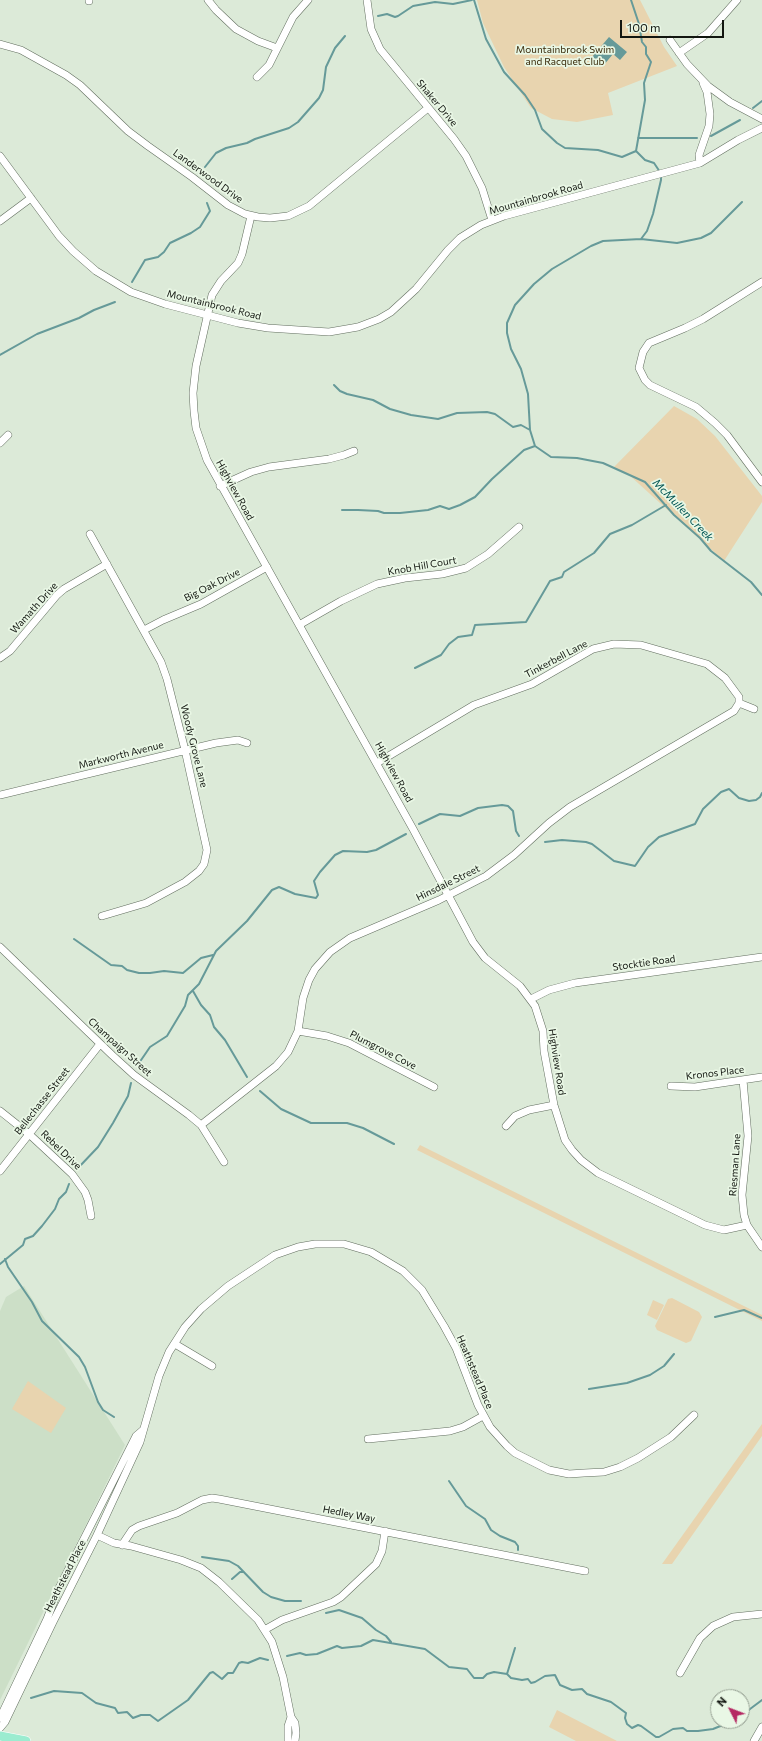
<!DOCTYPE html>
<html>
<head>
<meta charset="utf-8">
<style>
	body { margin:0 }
	#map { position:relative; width:762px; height:1741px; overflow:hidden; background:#dcead8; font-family:Commissioner,sans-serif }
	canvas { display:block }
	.north { position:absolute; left:710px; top:1689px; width:40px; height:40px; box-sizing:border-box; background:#e9f7e5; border:1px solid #939d90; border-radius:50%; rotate:312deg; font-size:11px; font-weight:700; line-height:16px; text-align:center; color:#121610 }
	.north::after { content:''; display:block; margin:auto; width:14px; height:18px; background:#b52963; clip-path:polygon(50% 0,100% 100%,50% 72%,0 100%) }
	.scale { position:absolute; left:620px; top:20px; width:104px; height:18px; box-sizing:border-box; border:2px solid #121610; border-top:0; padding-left:5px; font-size:12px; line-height:14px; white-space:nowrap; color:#121610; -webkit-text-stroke:3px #e9f7e5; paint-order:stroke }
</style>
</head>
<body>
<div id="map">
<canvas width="762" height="1741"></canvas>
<div class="north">N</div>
<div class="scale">100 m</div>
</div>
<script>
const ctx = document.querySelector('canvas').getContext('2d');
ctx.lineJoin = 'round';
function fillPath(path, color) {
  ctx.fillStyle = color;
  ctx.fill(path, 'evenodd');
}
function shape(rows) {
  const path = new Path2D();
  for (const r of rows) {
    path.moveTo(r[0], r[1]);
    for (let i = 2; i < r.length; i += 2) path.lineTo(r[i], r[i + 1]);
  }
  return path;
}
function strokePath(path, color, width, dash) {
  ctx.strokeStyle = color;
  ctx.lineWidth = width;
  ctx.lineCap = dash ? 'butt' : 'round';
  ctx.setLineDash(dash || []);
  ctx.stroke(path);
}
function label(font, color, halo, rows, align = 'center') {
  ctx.font = font + ' Commissioner,sans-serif';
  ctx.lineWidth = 3.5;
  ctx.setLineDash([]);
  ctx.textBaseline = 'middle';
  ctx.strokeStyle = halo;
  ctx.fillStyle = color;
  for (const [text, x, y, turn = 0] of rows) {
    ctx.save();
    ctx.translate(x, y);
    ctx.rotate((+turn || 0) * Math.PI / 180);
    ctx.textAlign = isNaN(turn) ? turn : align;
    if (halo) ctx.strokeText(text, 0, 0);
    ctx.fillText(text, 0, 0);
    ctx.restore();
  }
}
const built = shape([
	[24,1286,125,1445,0,1700,0,1311,6,1297]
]);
const green = shape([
	[477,0,640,0,664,47,677,66,608,93,613,115,577,122,552,119,531,108,504,67,483,23],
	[674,406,697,419,715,436,762,496,762,502,724,561,628,474,613,468],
	[420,1145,762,1315,762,1321,417,1150],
	[672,1298,699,1312,702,1317,691,1341,686,1343,657,1330,655,1326,668,1299],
	[653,1300,664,1305,657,1320,647,1315],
	[28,1381,66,1408,51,1433,12,1409],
	[762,1424,762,1436,672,1564,662,1564],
	[557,1710,617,1741,576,1741,549,1727]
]);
const water = shape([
	[609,37,627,52,620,60,613,54,603,66,592,57]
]);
const stream = shape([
	[474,0,486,39,504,72,525,95,535,110,542,129,557,143,565,148,598,150,622,157,636,151],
	[631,0,639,24,642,42,646,47,646,54,651,62,644,83,645,100,636,151],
	[378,16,387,14,395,17,398,16,413,6,435,2,453,4,472,0],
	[753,108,762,101],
	[711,136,740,120],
	[638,138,697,138],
	[636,151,645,160,654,163,660,172],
	[205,167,216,153,226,148,247,143,255,139,289,128,298,122,319,98,323,90,326,67,335,48,345,36],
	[742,202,711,233,701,238,677,243,641,239,603,241,591,246,552,269,534,284,515,305,507,323,507,333,511,349,521,369,528,394,530,430,535,446,551,457,577,458,603,463,645,482,674,515,700,538,711,551,751,582,762,595],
	[641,239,647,231,653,214,661,180,661,176],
	[132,282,145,260,158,257,164,252,170,243,191,233,200,227,210,211,207,203],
	[0,355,37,334,79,318,94,310,115,302],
	[334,385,340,391,347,394,373,400,390,409,411,415,438,419,457,413,487,412,495,414,513,427,521,425,530,430],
	[342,510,358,510,378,511,384,513,400,513,428,510,440,506,449,509,460,505,475,497,492,479,524,450,535,446],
	[415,668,441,655,449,644,458,637,472,635,475,625,526,622,550,581,562,577,564,572,594,553,610,534,632,525,666,505],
	[419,824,440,814,460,816,478,808,502,805,508,806,513,811,516,831,519,836],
	[545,842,562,840,586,842,592,844,614,861,635,866,648,847,659,837,695,824,703,809,721,792,729,789,739,798,749,801,756,800,760,797,762,793],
	[74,939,111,965,122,966,127,970,139,973,150,973,164,971,183,973,201,958,213,955],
	[193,991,201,1005,210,1015,214,1027,225,1040,247,1077],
	[137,1066,150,1047,167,1036,185,1006,188,995,199,984,216,951,247,921,272,890,279,887,295,894,316,898,318,895,314,881,320,872,335,855,343,851,367,852,376,850,406,834],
	[260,1091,281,1109,311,1123,347,1123,363,1128,394,1144],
	[79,1167,98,1147,113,1123,128,1096,131,1083],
	[5,1259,8,1267,32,1302,42,1321,79,1357,85,1367,98,1402,103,1410,114,1417],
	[0,1264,23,1245,25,1239,33,1236,42,1226,55,1209,59,1199,66,1192,69,1184],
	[715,1317,744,1310,762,1318],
	[589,1389,627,1383,650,1375,664,1366,674,1354],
	[449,1481,466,1506,485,1519,491,1530,500,1536,515,1542,518,1546,518,1550],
	[202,1557,229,1561,238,1566,263,1592,271,1597,285,1601,301,1601],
	[232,1579,240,1572,244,1572],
	[326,1613,339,1610,362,1618,376,1630,386,1636,391,1642],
	[287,1656,300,1653,306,1655,317,1654,337,1646,342,1648,361,1646,373,1640,425,1649,449,1667,467,1669,474,1678,483,1678,487,1674,494,1672,507,1674,511,1678,522,1680,528,1679,531,1683,535,1682,545,1676,555,1675,560,1685,572,1690,582,1689,587,1694,611,1702,626,1713,625,1718,627,1724,632,1728,638,1725,641,1726,656,1737,659,1737,673,1729,683,1728,687,1731,698,1731,713,1729,733,1721],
	[507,1674,515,1648],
	[31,1698,54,1691,82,1693,96,1703,115,1708,118,1713,127,1712,133,1718,141,1715,150,1715,158,1721,188,1700,210,1673,213,1672,222,1679,228,1673,233,1673,239,1663,242,1662,248,1663,260,1658,268,1660],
	[742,1715,762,1700]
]);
const minor = shape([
	[89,0,89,1],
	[208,0,216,10,236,29,258,41,277,48],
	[367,0,371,29,380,49,454,139,466,156,482,188,492,220],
	[670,40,687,64,708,86,730,102,762,119],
	[0,44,21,50,66,75,80,85,128,131,148,146,192,177,228,205,245,214,258,217,270,218,288,216,309,206,428,108],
	[679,53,708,33,737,0],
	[257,77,269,65,293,17,308,0],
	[0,156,59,236,73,251,96,271,131,292,165,304,238,323,268,328,329,332,358,327,379,319,391,312,416,289,448,250,460,238,481,225,504,216,700,163,738,140,762,128],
	[700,163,699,155,709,126,710,114,707,92,703,83],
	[251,216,242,254,238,263,221,281,212,295,196,366,193,393,194,411,196,428,207,460,413,829,473,942,485,958,520,986,535,1006,543,1031,544,1051,554,1105,565,1140,572,1150,581,1160,598,1173,705,1225,724,1230,747,1225],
	[0,221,31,198],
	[762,282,703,319,685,328,649,343,643,352,639,368,645,380,650,385,696,407,715,423,727,435,762,482],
	[0,443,8,435],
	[220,486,251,472,269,467,329,459,344,455,354,451],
	[90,534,161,662,167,679,185,750,207,850,204,864,199,871,185,882,146,903,102,916],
	[299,625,341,601,377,584,405,578,442,574,466,568,488,554,519,527],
	[144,630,163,620,201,604,267,567],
	[0,658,10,651,57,595,64,589,107,564],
	[739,703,754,709],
	[377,763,474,705,532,684,593,649,614,644,641,645,707,664,725,678,739,697,739,703],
	[0,795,216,743,238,740,247,743],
	[0,947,112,1055,134,1075,189,1115,201,1125,224,1162],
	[531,999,549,990,575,983,762,957],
	[298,1031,327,1036,349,1043,434,1087],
	[743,1080,748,1136,742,1195,744,1215,747,1225,762,1247],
	[671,1086,695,1087,762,1077],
	[0,1111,29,1134,72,1174,85,1192,88,1200,91,1216],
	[201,1125,276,1066,288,1052,298,1031,303,998,309,980,315,969,330,952,350,938,439,900,486,876,514,855,549,823,570,807,734,711,739,703],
	[506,1126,515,1116,529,1110,554,1105],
	[0,1171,100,1044],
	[175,1344,212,1366],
	[368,1439,450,1431,463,1427,483,1416],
	[97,1535,114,1543,131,1546,181,1560,201,1568,219,1582,258,1620,272,1642,283,1677,291,1717,288,1726,288,1741],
	[122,1545,132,1530,139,1526,177,1513,202,1500,212,1498,219,1499,585,1571],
	[266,1629,282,1620,333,1602,341,1597,376,1564,382,1551,385,1531],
	[680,1673,700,1638,713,1626,733,1617,762,1614],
	[291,1717,295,1723,296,1733,295,1741],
	[0,1718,47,1619,59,1588,136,1436,143,1430],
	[0,1728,5,1722,53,1622,97,1535,140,1442,159,1376,169,1352,185,1327,201,1309,228,1286,275,1255,298,1247,315,1244,344,1244,371,1252,403,1271,422,1290,444,1326,456,1348,478,1405,490,1427,507,1446,515,1453,549,1470,569,1474,584,1473,604,1472,620,1467,638,1458,671,1437,694,1415],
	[754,1741,762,1727]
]);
const major = shape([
	[0,1736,26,1741]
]);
const parkNames = [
	["Mountainbrook Swim",565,50],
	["and Racquet Club",565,62]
];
const streetNames = [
	["Shaker Drive",437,103,50],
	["Landerwood Drive",208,176,36],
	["Mountainbrook Road",536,198,-16],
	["Mountainbrook Road",214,305,14],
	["Highview Road",235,490,61],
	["Knob Hill Court",422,566,-10],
	["Big Oak Drive",212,585,-27],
	["Wamath Drive",34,608,-48],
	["Tinkerbell Lane",556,659,-28],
	["Woody Grove Lane",194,746,76],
	["Markworth Avenue",121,755,-14],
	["Highview Road",394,772,61],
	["Hinsdale Street",448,883,-26],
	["Stocktie Road",644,963,-8],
	["Champaign Street",120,1047,42],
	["Plumgrove Cove",383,1050,27],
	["Highview Road",557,1062,81],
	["Kronos Place",715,1073,-7],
	["Bellechasse Street",42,1101,-52],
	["Rebel Drive",61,1150,44],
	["Riesman Lane",735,1165,-86],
	["Heathstead Place",475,1372,67],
	["Hedley Way",349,1514,11],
	["Heathstead Place",65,1576,-63]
];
const waterNames = [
	["McMullen Creek",683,510,46]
];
fillPath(built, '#ccdfc7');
fillPath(green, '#e8d4af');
fillPath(water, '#669a99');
strokePath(stream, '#669a99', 2);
strokePath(minor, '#626e5f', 8);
strokePath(major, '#fff', 10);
strokePath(minor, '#fff', 7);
strokePath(major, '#9becd0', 9);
label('10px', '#382909', '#e9f7e5', parkNames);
label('10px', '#121610', '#e9f7e5', streetNames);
label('italic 11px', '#025453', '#e9f7e5', waterNames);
</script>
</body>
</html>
